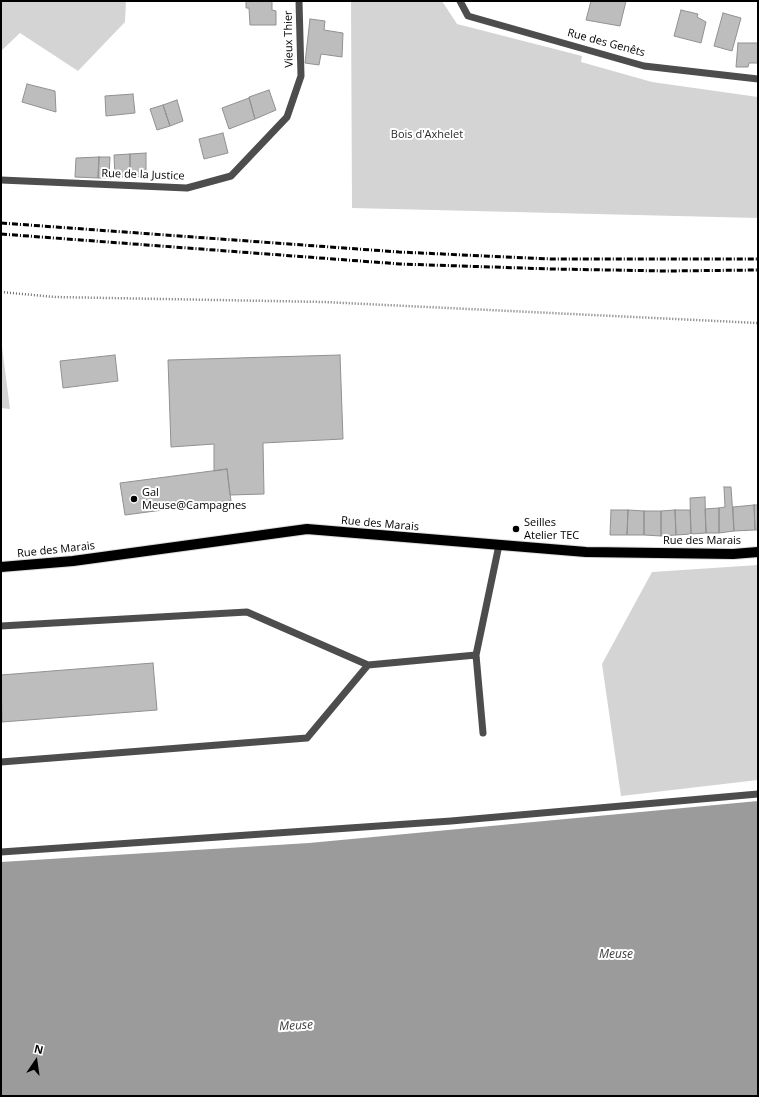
<!DOCTYPE html>
<html>
<head>
<meta charset="utf-8">
<style>
	body { margin:0 }
	#map { position:relative; width:759px; height:1097px; overflow:hidden; background:#fff; font-family:"Open Sans",sans-serif }
	canvas { display:block }
	.frame { position:absolute; inset:0; border:2px solid #000; pointer-events:none }
	.north { position:absolute; left:16px; top:1041px; width:40px; height:40px; -webkit-text-stroke:3px #fff; paint-order:stroke; rotate:13deg; font-size:11px; font-weight:700; line-height:16px; text-align:center; color:#000 }
	.north::after { content:''; display:block; margin:auto; width:14px; height:18px; background:#000; clip-path:polygon(50% 0,100% 100%,50% 72%,0 100%) }
</style>
</head>
<body>
<div id="map">
<canvas width="759" height="1097"></canvas>
<div class="frame"></div>
<div class="north">N</div>
</div>
<script>
const ctx = document.querySelector('canvas').getContext('2d');
ctx.lineJoin = 'round';
function fillPath(path, color) {
  ctx.fillStyle = color;
  ctx.fill(path, 'evenodd');
}
function shape(rows) {
  const path = new Path2D();
  for (const r of rows) {
    path.moveTo(r[0], r[1]);
    for (let i = 2; i < r.length; i += 2) path.lineTo(r[i], r[i + 1]);
  }
  return path;
}
function strokePath(path, color, width, dash) {
  ctx.strokeStyle = color;
  ctx.lineWidth = width;
  ctx.lineCap = dash ? 'butt' : 'round';
  ctx.setLineDash(dash || []);
  ctx.stroke(path);
}
function label(font, color, halo, rows, align = 'center') {
  ctx.font = font + ' "Open Sans",sans-serif';
  ctx.lineWidth = 4;
  ctx.setLineDash([]);
  ctx.textBaseline = 'middle';
  ctx.strokeStyle = halo;
  ctx.fillStyle = color;
  for (const [text, x, y, turn = 0] of rows) {
    ctx.save();
    ctx.translate(x, y);
    ctx.rotate((+turn || 0) * Math.PI / 180);
    ctx.textAlign = isNaN(turn) ? turn : align;
    if (halo) ctx.strokeText(text, 0, 0);
    ctx.fillText(text, 0, 0);
    ctx.restore();
  }
}
const green = shape([
	[1,1,126,1,125,22,78,71,20,33,1,51],
	[351,1,442,1,457,24,582,56,581,62,652,82,758,97,758,218,352,208],
	[1,347,2,347,10,409,1,408],
	[758,565,758,780,621,796,602,664,652,572]
]);
const water = shape([
	[758,801,758,1096,1,1096,1,862,309,843]
]);
const building = shape([
	[246,1,272,1,272,10,276,11,276,25,250,25,249,8,246,8,246,1],
	[591,1,626,1,620,26,586,20,591,1],
	[681,10,698,14,697,17,706,22,701,43,674,36,681,10],
	[723,13,741,18,732,51,714,46,723,13],
	[310,19,325,21,324,30,343,33,342,57,321,54,319,65,305,63,310,19],
	[738,43,758,43,758,63,749,63,748,67,736,67,738,43],
	[27,84,55,91,56,112,22,102,27,84],
	[269,90,276,110,255,119,249,97,269,90],
	[133,94,135,113,106,116,105,96,133,94],
	[249,98,255,119,229,129,222,108,249,98],
	[177,100,183,121,170,126,163,105,177,100],
	[163,105,170,126,157,130,150,109,163,105],
	[223,133,228,153,204,159,199,139,223,133],
	[146,153,146,176,130,177,130,154,146,153],
	[130,154,130,177,115,177,114,155,130,154],
	[99,157,110,157,109,178,98,178,99,157],
	[99,157,98,178,75,177,76,158,99,157],
	[115,355,118,381,63,388,60,361,115,355],
	[340,355,343,439,263,443,264,494,230,495,227,469,214,471,214,444,171,447,168,360,340,355],
	[227,469,231,501,125,515,120,483,227,469],
	[724,487,731,487,734,531,719,533,719,508,725,507,724,487],
	[705,497,706,533,691,534,690,498,705,497],
	[754,505,758,505,758,530,755,530,754,505],
	[754,505,755,530,734,531,733,507,754,505],
	[719,508,719,533,706,533,705,509,719,508],
	[611,510,628,510,627,535,610,535,611,510],
	[628,510,644,511,644,535,627,535,628,510],
	[675,510,690,510,691,534,676,535,675,510],
	[675,510,676,535,661,536,661,511,675,510],
	[644,511,661,511,661,536,644,535,644,511],
	[153,663,157,710,2,722,1,675,153,663]
]);
const path = shape([
	[1,292,55,297,324,302,758,323]
]);
const minor = shape([
	[460,1,468,16,644,66,758,79],
	[1,180,187,188,231,176,287,117,301,76,299,1],
	[1,626,247,612,368,665,476,655],
	[483,733,476,655,499,545],
	[1,762,307,738,368,665],
	[1,852,451,821,758,794]
]);
const major = shape([
	[1,567,73,561,307,529,586,552,733,554,758,552]
]);
const rail = shape([
	[1,223,399,252,552,259,758,259],
	[1,234,400,264,552,269,666,271,758,270]
]);
const markers = [
	[134,499,4,"#000"],
	[516,529,4,"#000"]
];
const streetNames = [
	["Vieux Thier",289,39,-91],
	["Rue des Genêts",606,43,15],
	["Rue de la Justice",143,175,2],
	["Rue des Marais",380,524,5],
	["Rue des Marais",702,541],
	["Rue des Marais",56,550,-6]
];
const parkNames = [
	["Bois d'Axhelet",427,135]
];
const poiNames = [
	["Gal",142,493],
	["Meuse@Campagnes",142,506],
	["Seilles",524,523],
	["Atelier TEC",524,536]
];
const waterNames = [
	["Meuse",616,955],
	["Meuse",296,1026,-3]
];
fillPath(green, '#d4d4d4');
fillPath(water, '#9b9b9b');
fillPath(building, '#bdbdbd');
strokePath(building, '#919191', 1);
strokePath(major, '#dbdbdb', 12);
strokePath(path, '#6f6f6f', 2.5, [1, 2]);
strokePath(minor, '#4d4d4d', 7);
strokePath(major, '#000', 10);
strokePath(rail, '#000', 3, [6, 2, 1, 2]);
for (const [x, y, r, color] of markers) {
  const dot = new Path2D();
  dot.arc(x, y, r, 0, 2 * Math.PI);
  ctx.fillStyle = color;
  ctx.fill(dot);
  strokePath(dot, '#fff', 1.5);
}
label('11px', '#000', '#fff', streetNames);
label('11px', '#2b2b2b', '#fff', parkNames);
label('11px', '#000', '#fff', poiNames, 'left');
label('italic 12px', '#3c3c3c', '#fff', waterNames);
</script>
</body>
</html>
